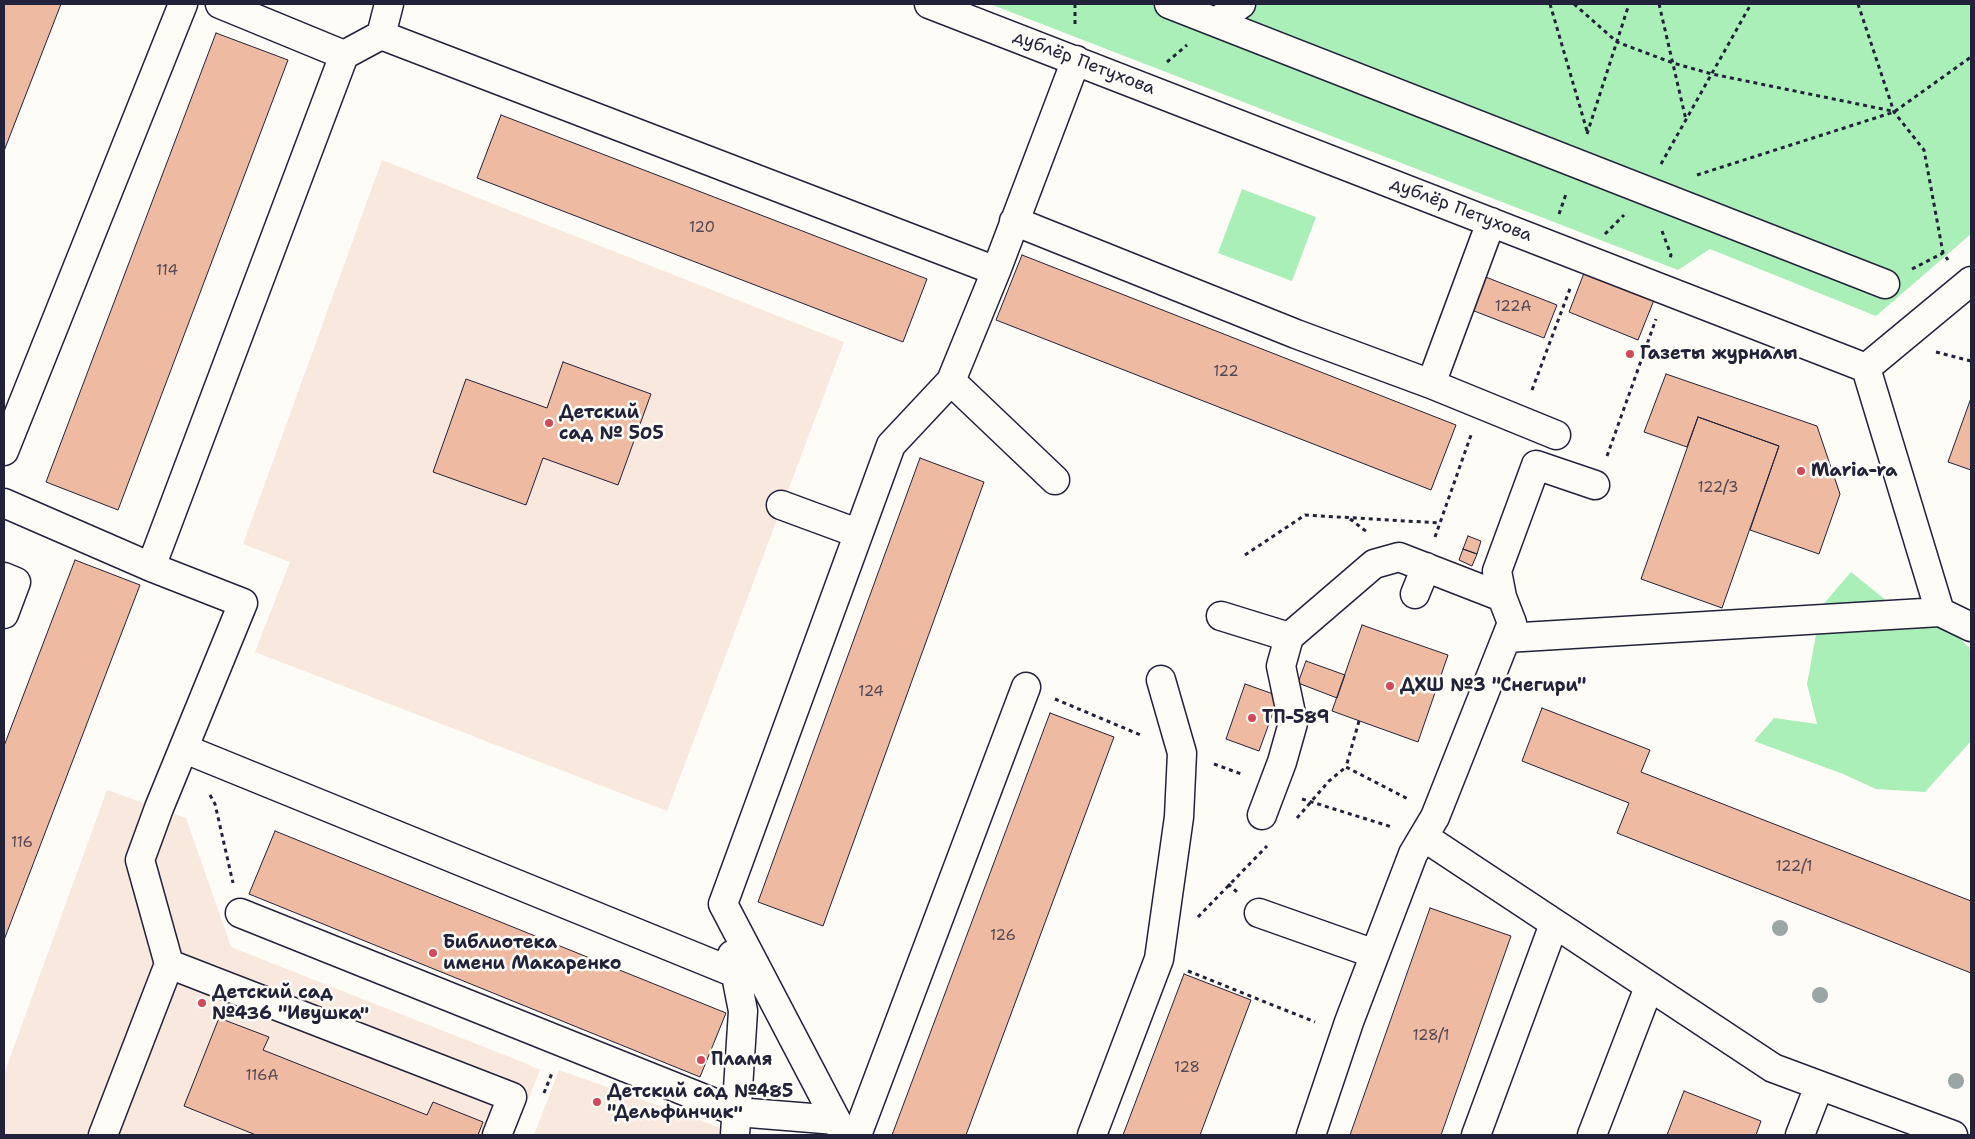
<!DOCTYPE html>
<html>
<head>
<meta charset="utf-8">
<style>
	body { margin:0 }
	#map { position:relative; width:1975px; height:1139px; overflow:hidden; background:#fdfcf7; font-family:"Shantell Sans",sans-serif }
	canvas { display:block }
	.frame { position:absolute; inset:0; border:5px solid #22223b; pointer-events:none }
</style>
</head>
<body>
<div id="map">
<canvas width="1975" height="1139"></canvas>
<div class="frame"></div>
</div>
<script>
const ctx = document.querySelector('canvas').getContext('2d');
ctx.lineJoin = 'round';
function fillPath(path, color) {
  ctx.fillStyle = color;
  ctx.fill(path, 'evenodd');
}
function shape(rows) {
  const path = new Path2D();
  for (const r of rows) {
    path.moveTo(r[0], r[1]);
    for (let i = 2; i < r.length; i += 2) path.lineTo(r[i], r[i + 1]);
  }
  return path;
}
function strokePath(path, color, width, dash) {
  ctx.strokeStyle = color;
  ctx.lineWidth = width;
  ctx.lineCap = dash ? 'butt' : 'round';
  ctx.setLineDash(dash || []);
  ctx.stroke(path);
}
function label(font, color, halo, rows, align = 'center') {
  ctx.font = font + ' "Shantell Sans",sans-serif';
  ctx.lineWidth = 5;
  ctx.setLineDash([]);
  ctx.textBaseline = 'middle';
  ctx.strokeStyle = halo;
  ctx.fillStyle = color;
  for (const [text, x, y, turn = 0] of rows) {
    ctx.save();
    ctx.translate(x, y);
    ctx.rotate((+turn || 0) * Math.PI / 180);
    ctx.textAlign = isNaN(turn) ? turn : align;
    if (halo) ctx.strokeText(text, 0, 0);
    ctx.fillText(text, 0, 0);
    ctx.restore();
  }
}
const built = shape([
	[382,160,844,342,667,811,255,652,290,562,243,544],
	[107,790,186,818,231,947,517,1060,540,1070,514,1135,4,1135,4,1074],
	[559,1070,741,1135,534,1135]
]);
const green = shape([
	[990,4,1971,4,1971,234,1876,316,1710,249,1678,270],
	[1242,189,1316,217,1292,281,1218,253],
	[1851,572,1893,606,1928,605,1971,650,1971,741,1925,792,1876,789,1843,774,1754,741,1774,718,1817,724,1807,684,1821,607]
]);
const building = shape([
	[4,4,61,4,4,151,4,4],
	[216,33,288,60,118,510,46,482,216,33],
	[501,115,927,279,903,342,477,178,501,115],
	[1022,255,1456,425,1431,490,996,320,1022,255],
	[1584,273,1654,300,1638,340,1569,312,1584,273],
	[1483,276,1557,305,1544,338,1469,309,1483,276],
	[563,362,651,394,618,485,543,458,526,505,433,472,466,379,547,408,563,362],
	[1666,374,1817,426,1840,494,1819,554,1750,530,1779,446,1698,417,1687,447,1644,432,1666,374],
	[1971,398,1971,470,1948,462,1971,398],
	[1698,417,1779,446,1722,608,1641,579,1698,417],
	[920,458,984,482,823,926,758,902,920,458],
	[1468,536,1481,541,1477,554,1463,549,1468,536],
	[1463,549,1477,554,1472,566,1459,560,1463,549],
	[75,560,140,585,4,940,4,746,75,560],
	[1362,625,1448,655,1418,742,1332,711,1362,625],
	[1306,661,1345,675,1337,698,1298,683,1306,661],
	[1245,684,1279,696,1259,751,1226,739,1245,684],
	[1542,708,1650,750,1641,772,1971,901,1971,973,1617,833,1629,803,1522,761,1542,708],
	[1050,713,1114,737,966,1135,892,1135,1050,713],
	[275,831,726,1013,700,1077,249,894,275,831],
	[1430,908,1511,936,1441,1135,1350,1135,1430,908],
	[1184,974,1251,1000,1200,1135,1123,1135,1184,974],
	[219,1018,269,1037,263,1050,427,1115,433,1102,483,1122,478,1135,256,1135,184,1106,219,1018],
	[1684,1091,1761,1121,1756,1135,1667,1135,1684,1091]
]);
const path = shape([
	[1075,4,1075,27],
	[1550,4,1587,131],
	[1574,4,1617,42,1673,63,1712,74,1892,111],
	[1659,4,1686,120],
	[1858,4,1894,112,1924,150,1943,253],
	[1167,62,1187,45],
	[1587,134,1629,4],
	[1661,164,1751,4],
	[1697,175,1894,112,1971,57],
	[1559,214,1566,194],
	[1662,231,1671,255,1670,258],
	[1605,234,1624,215],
	[1912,269,1943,253,1948,260],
	[1936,352,1971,361],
	[1532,390,1571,286],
	[1607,456,1656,319],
	[1350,519,1367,532],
	[1435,537,1471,435],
	[1245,555,1305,515,1440,523],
	[1055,699,1143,736],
	[1359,721,1346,767,1408,799],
	[1214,764,1244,775],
	[210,795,215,804,233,883],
	[1302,799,1392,827],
	[1297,818,1329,781,1346,767],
	[1228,884,1237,892],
	[1198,917,1267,846],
	[1188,971,1315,1022],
	[544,1093,552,1073]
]);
const minor = shape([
	[220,4,344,55,381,35],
	[389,4,381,35,996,271],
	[929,4,1866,368,1971,281],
	[1169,4,1885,284],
	[1216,22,1241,4],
	[1014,221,1296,334,1431,384,1556,435],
	[1866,368,1940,612,1971,627],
	[1431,384,1491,222],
	[4,451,183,4],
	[1055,480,951,381,996,271,1076,60],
	[4,503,151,567,243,603,159,808,140,860,169,964,103,1135],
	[781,505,857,533],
	[151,567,344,55],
	[4,577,16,582,4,614],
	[1415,594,1426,567],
	[1221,616,1289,637,1374,564,1399,557,1502,597],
	[1506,638,1940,612],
	[185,749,735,973],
	[1262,815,1282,762,1293,723,1281,666,1289,637],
	[1424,837,1773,1068,1953,1135],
	[240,913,737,1112,836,1120],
	[1259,913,1375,954],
	[732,955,743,1011,735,1135],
	[169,964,512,1097,497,1135],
	[844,1135,723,904,891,445,951,381],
	[857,1135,1026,687],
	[1092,1135,1159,959,1179,817,1182,753,1161,680],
	[1311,1135,1349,1022,1413,854,1435,817,1512,623,1502,597,1497,571,1536,465,1595,485],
	[1476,1135,1554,924],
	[1592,1135,1649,987],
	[1800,1135,1819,1086]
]);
const trees = [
	[1780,928],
	[1820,995],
	[1956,1081]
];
const markers = [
	[1630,354,5,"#d1495b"],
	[549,423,5,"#d1495b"],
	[1801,471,5,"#d1495b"],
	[1390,686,5,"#d1495b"],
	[1252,718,5,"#d1495b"],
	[433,953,5,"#d1495b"],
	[202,1003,5,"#d1495b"],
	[701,1060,5,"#d1495b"],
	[597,1102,5,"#d1495b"]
];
const numberNames = [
	["120",702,228],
	["114",167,271],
	["122А",1513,307],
	["122",1226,372],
	["122/3",1718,488],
	["124",871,692],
	["116",22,843],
	["122/1",1794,867],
	["126",1003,936],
	["128/1",1431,1036],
	["128",1187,1068],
	["116А",262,1076]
];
const streetNames = [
	["дублёр Петухова",1084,63,21],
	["дублёр Петухова",1461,210,21]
];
const poiNames = [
	["Газеты журналы",1640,354],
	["Детский",559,413],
	["сад № 505",559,434],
	["Maria-ra",1811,471],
	["ДХШ №3 \"Снегири\"",1400,686],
	["ТП-589",1262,718],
	["Библиотека",443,943],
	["имени Макаренко",443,964],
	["Детский сад",212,993],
	["№436 \"Ивушка\"",212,1014],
	["Пламя",711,1060],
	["Детский сад №485",607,1092],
	["\"Дельфинчик\"",607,1113]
];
fillPath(built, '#f9e8de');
fillPath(green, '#aaeeb8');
fillPath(building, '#efbaa2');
strokePath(building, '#22223b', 1);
strokePath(minor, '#22223b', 31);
strokePath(path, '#22223b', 3, [4, 4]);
strokePath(minor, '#fdfcf7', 28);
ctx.fillStyle = '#9ba6a4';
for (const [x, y] of trees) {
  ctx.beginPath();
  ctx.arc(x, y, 8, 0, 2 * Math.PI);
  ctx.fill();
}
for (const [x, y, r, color] of markers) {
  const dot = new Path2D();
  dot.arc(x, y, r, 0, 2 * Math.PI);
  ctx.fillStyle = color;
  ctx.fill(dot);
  strokePath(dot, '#fdfcf7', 2);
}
label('15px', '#554855', null, numberNames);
label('18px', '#22223b', '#fdfcf7', streetNames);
label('bold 18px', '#22223b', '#fdfcf7', poiNames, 'left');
</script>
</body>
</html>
